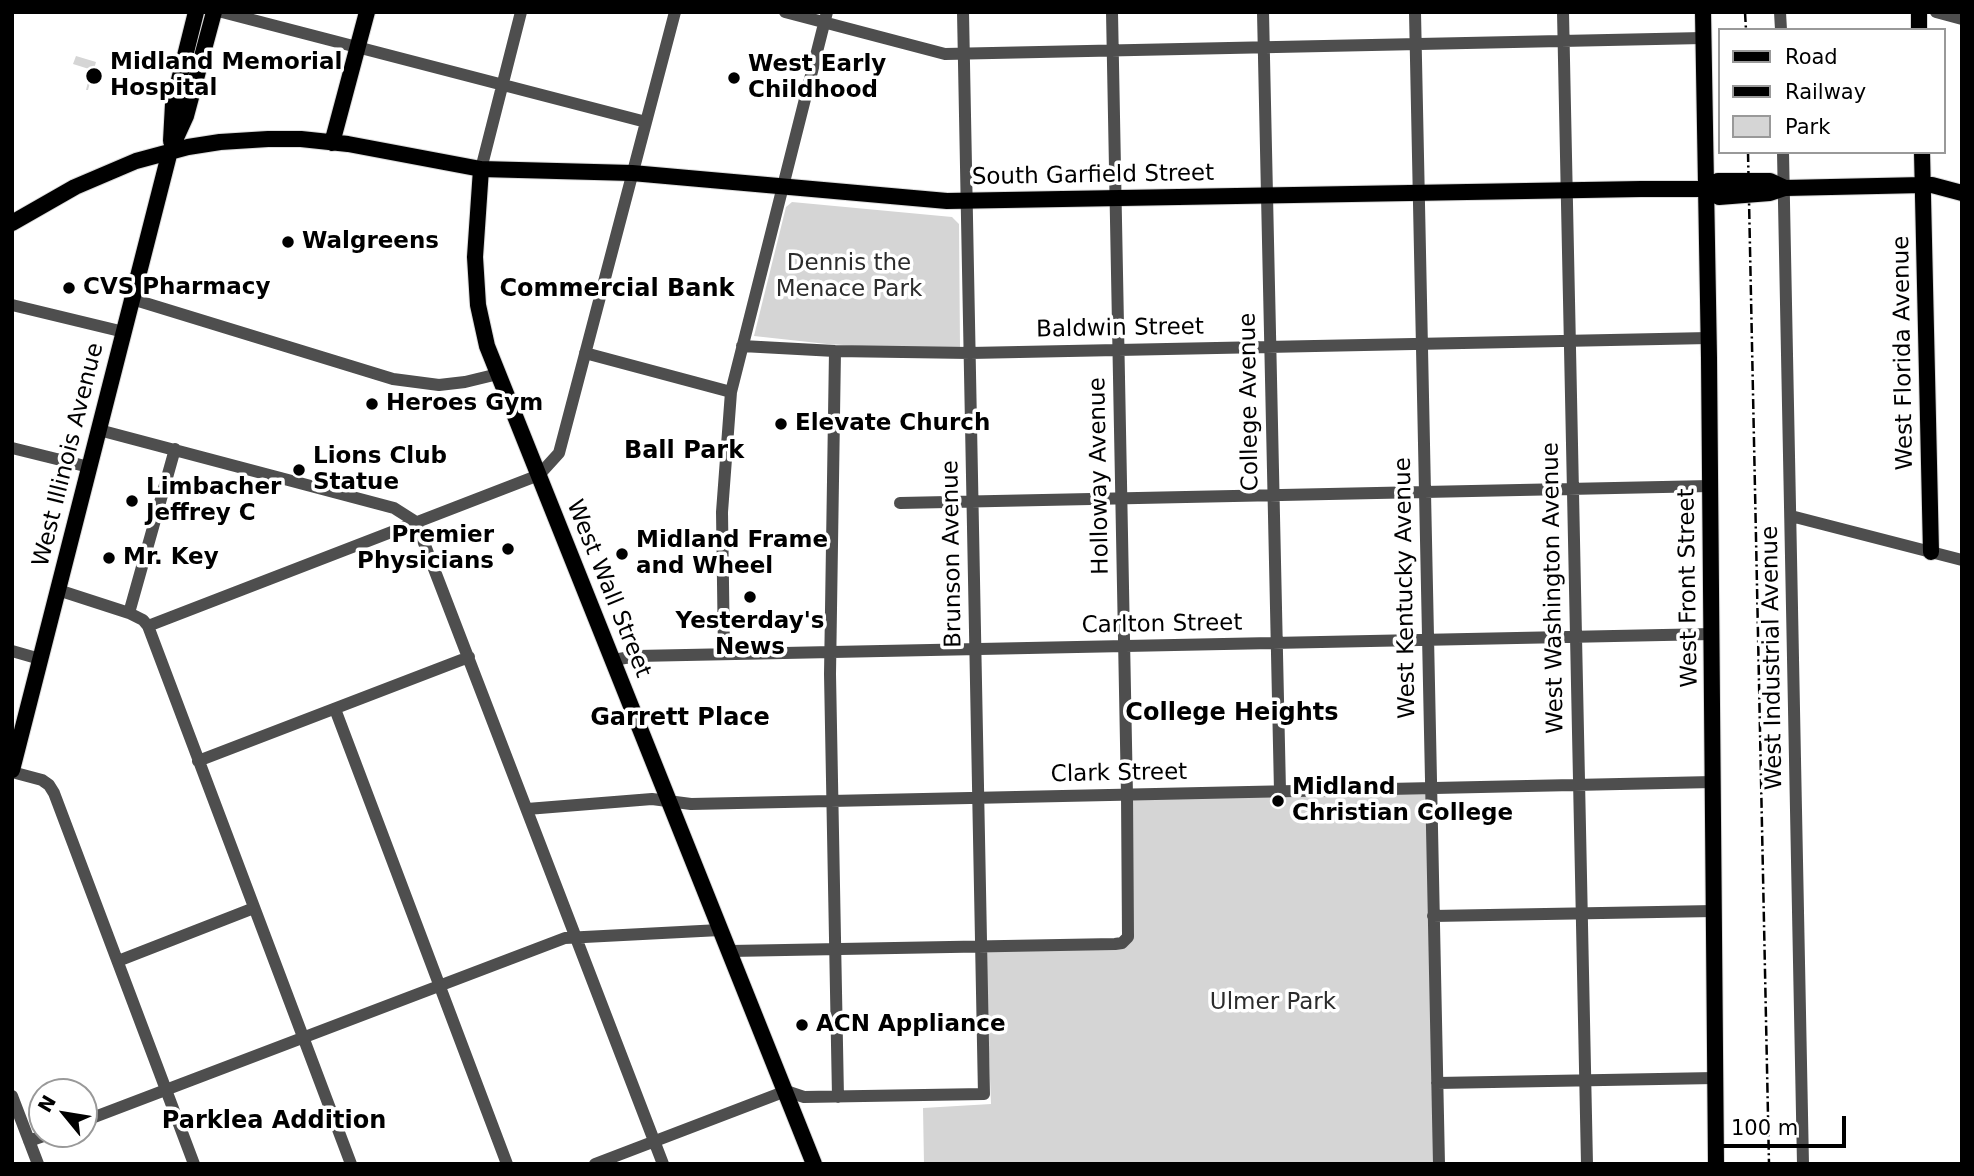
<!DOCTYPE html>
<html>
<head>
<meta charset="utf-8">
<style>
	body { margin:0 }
	#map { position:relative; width:1974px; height:1176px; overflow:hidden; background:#fff; font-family:"DejaVu Sans",sans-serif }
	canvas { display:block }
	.frame { position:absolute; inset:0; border:14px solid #000; pointer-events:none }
	.legend { position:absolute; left:1718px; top:28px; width:228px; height:126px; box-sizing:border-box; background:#fff; border:2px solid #999; margin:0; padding:9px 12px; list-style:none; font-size:21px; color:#000 }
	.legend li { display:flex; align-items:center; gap:14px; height:35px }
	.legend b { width:35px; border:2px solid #999 }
	.north { position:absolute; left:28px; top:1078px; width:70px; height:70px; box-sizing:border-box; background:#fff; border:2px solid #999; border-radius:50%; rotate:300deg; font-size:19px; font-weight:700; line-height:28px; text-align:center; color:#000 }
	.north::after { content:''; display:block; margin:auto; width:24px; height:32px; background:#000; clip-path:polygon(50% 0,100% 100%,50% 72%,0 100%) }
	.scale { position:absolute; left:1718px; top:1116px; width:128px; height:32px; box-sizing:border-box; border:4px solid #000; border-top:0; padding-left:9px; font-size:21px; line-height:24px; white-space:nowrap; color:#000; -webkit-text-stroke:5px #fff; paint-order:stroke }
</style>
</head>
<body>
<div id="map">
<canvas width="1974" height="1176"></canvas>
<div class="frame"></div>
<ul class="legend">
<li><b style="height:9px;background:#000"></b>Road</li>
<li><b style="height:9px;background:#000"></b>Railway</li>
<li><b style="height:19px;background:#d5d5d5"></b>Park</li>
</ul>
<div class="north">N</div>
<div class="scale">100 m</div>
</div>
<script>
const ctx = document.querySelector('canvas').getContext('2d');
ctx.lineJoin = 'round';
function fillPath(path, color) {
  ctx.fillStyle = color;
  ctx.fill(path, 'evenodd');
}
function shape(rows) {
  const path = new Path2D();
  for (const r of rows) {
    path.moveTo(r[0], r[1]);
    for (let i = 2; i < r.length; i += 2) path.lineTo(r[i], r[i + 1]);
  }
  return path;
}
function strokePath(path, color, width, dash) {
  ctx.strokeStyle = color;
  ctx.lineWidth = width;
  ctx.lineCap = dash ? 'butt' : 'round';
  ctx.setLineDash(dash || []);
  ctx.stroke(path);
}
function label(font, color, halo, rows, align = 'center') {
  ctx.font = font + ' "DejaVu Sans",sans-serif';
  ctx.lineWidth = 7;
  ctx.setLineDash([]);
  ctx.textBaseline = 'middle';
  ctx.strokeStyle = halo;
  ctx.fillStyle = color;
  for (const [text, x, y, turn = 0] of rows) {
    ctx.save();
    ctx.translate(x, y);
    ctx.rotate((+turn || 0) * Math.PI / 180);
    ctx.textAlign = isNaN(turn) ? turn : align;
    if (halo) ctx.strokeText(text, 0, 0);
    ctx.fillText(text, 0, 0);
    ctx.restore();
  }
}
const green = shape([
	[76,56,96,62,88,90,86,90,90,74,89,69,73,64],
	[792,202,952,217,959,224,960,347,894,348,827,344,754,336,786,207],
	[1428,790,1435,1164,924,1164,923,1108,991,1104,985,952,1127,941,1129,797]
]);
const minor = shape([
	[222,12,646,122],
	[785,12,945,54,1703,38],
	[1263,12,1280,791],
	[1415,12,1439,1164],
	[1563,12,1587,1164],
	[1780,12,1781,30],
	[1936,12,1962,19],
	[1783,152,1803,1164],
	[481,169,521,12],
	[132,299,393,379,439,385,465,382,498,374],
	[12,305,124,332],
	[742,346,835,351,970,353,1709,338],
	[835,351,830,674,838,1097],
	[585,353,731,392],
	[99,430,394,508,416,522,663,1164],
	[12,448,89,467],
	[900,503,1710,486],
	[1791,516,1962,560],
	[58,590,129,613,143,620,148,626,539,475,559,453,675,12],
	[129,613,175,449],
	[148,626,351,1164],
	[12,651,40,659],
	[724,654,722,512,731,392,827,12],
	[613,660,637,656,1712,634],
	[335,709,507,1164],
	[198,761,469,657],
	[12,772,42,780,49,785,54,793,194,1164],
	[527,809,652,799,691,804,1713,782],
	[1433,916,1714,911],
	[730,951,1115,944,1122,943,1128,937,1127,795,1112,12],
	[118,961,254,908],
	[1437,1083,1715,1078],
	[12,1096,38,1164],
	[84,1121,565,938,720,930],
	[29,1141,49,1134],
	[595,1164,786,1091,804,1097,984,1094,963,12]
]);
const major = shape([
	[1703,12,1709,358,1716,1164],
	[1919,12,1919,30],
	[171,141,173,104,196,12],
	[332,143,367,12],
	[1922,152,1931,552],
	[481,169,475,257,478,305,487,346,814,1164],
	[1706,189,1718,181,1770,181,1785,188],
	[12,223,75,187,136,161,188,147,220,142,268,139,301,139,348,144,481,169,632,173,947,201,1641,189,1706,189,1719,197,1770,193,1785,188,1923,185,1932,185,1962,193],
	[12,770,170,151,186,116,214,12]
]);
const rail = shape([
	[1745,12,1746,30],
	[1748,152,1769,1164]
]);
const markers = [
	[94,76,9,"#000"],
	[734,78,7,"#000"],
	[288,242,7,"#000"],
	[69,288,7,"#000"],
	[372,404,7,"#000"],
	[781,424,7,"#000"],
	[299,470,7,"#000"],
	[132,501,7,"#000"],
	[508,549,7,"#000"],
	[622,554,7,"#000"],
	[109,558,7,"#000"],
	[750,597,7,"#000"],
	[1278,801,7,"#000"],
	[802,1025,7,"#000"]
];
const poiNames = [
	["Midland Memorial",110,63],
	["Hospital",110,89],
	["West Early",748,65],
	["Childhood",748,91],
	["Walgreens",302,242],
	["CVS Pharmacy",83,288],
	["Heroes Gym",386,404],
	["Elevate Church",795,424],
	["Lions Club",313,457],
	["Statue",313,483],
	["Limbacher",146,488],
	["Jeffrey C",146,514],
	["Premier",494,536,"right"],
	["Physicians",494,562,"right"],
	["Midland Frame",636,541],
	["and Wheel",636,567],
	["Mr. Key",123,558],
	["Yesterday's",750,622,"center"],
	["News",750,648,"center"],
	["Midland",1292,788],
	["Christian College",1292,814],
	["ACN Appliance",816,1025]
];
const streetNames = [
	["South Garfield Street",1093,176,-1],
	["Baldwin Street",1120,329,-1],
	["West Florida Avenue",1904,353,-91],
	["College Avenue",1250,402,-91],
	["West Illinois Avenue",69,455,-76],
	["Holloway Avenue",1100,476,-91],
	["Brunson Avenue",953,554,-91],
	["West Kentucky Avenue",1406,588,-91],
	["West Washington Avenue",1554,588,-91],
	["West Front Street",1689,588,-91],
	["West Wall Street",608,589,68],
	["Carlton Street",1162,625,-1],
	["West Industrial Avenue",1773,658,-91],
	["Clark Street",1119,774,-1]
];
const parkNames = [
	["Dennis the",849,264],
	["Menace Park",849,290],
	["Ulmer Park",1273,1003]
];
const neighbourhoodNames = [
	["Commercial Bank",617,290],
	["Ball Park",684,452],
	["College Heights",1232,714],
	["Garrett Place",680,719],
	["Parklea Addition",274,1122]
];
fillPath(green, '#d5d5d5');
strokePath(major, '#dbdbdb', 18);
strokePath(minor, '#4e4e4e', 12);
strokePath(major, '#000', 16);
strokePath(rail, '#000', 2.5, [10, 3.5, 2, 3.5]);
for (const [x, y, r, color] of markers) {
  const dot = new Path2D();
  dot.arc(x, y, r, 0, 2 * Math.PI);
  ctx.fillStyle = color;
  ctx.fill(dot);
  strokePath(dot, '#fff', 2.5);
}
label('bold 23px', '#000', '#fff', poiNames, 'left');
label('23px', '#000', '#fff', streetNames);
label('23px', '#2c2c2c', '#fff', parkNames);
label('bold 24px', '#000', '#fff', neighbourhoodNames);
</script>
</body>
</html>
